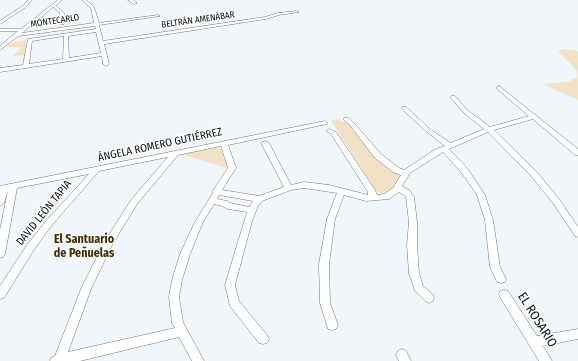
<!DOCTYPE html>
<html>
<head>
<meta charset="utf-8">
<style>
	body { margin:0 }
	canvas { display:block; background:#f0f6f9 }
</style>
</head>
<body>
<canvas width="578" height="361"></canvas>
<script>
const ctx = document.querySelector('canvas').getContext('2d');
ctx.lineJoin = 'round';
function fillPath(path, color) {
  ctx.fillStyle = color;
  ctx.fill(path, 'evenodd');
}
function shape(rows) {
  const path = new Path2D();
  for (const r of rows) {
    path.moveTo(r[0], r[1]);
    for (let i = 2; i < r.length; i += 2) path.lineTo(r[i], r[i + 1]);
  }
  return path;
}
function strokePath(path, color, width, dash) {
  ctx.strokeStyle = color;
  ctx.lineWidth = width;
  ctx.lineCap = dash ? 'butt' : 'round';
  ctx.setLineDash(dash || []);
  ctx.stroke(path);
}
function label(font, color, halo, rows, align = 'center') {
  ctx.font = font + ' "Fira Sans Condensed",sans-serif';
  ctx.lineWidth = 3;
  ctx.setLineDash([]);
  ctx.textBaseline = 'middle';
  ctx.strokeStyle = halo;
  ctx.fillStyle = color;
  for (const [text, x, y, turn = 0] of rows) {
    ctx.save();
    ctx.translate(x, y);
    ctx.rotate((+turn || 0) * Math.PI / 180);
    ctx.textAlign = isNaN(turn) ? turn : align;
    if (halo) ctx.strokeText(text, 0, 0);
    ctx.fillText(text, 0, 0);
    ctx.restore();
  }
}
const green = shape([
	[26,40,25,55,12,56,22,47,6,47,11,43],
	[563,49,578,51,578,100,543,84,568,82,577,77,577,71,558,51],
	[339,119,342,122,347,122,370,151,398,173,400,176,395,187,384,194,376,191,331,121],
	[217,147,221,150,227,168,180,154]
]);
const minor = shape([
	[28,0,32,0,26,7,0,24,0,21,24,5,28,0],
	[58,0,62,0,56,5,64,13,64,24,60,24,60,21,34,23,22,33,94,23,91,8,82,0,86,0,94,7,99,23,158,15,160,16,99,25,103,41,265,17,278,13,297,11,299,12,279,15,266,19,104,44,109,64,106,66,103,64,102,56,0,72,0,68,23,65,28,39,96,29,95,26,18,36,0,50,0,46,18,31,0,31,0,29,21,29,58,0],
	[53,7,60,13,60,18,38,20,53,7],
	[96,32,101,53,69,58,68,36,96,32],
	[64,36,63,59,29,64,32,41,64,36],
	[128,0,133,0,137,3,134,4,128,0],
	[499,86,578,149,578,155,575,155,533,119,494,130,537,172,559,199,578,227,578,237,575,236,553,203,531,176,488,132,449,149,467,168,485,195,493,220,500,267,506,279,505,282,501,283,497,282,490,267,485,220,477,195,461,172,443,152,410,173,402,186,410,191,414,197,417,222,417,245,419,273,423,286,433,295,434,298,433,301,429,303,425,301,415,291,409,273,407,245,409,222,406,197,404,195,399,192,389,199,366,201,344,195,335,219,329,264,330,303,338,325,336,329,332,330,328,329,320,303,319,264,327,219,337,193,304,188,291,190,262,201,258,206,252,221,235,285,239,301,267,335,269,339,267,343,263,344,259,343,230,306,225,285,247,212,228,209,222,206,214,204,203,222,190,254,182,280,179,297,183,322,204,361,192,361,179,337,80,361,50,361,52,357,55,356,81,289,105,241,131,200,168,157,99,171,52,225,33,251,4,298,0,299,0,286,27,245,46,221,89,174,17,188,5,254,3,257,0,258,0,230,8,190,4,203,0,206,0,186,325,121,328,123,327,124,228,145,236,168,222,190,259,196,284,187,261,143,265,141,269,143,291,185,304,182,329,185,368,195,368,192,331,134,326,131,329,129,336,132,375,190,377,195,384,194,393,188,401,175,393,172,375,158,349,124,344,120,344,118,348,118,353,122,381,154,399,168,404,170,436,149,445,146,427,132,402,109,402,107,406,107,431,130,451,143,484,129,463,112,451,98,451,96,455,96,467,110,490,127,529,116,497,89,497,87,499,86],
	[221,146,228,168,212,192,213,193,195,222,180,254,172,280,169,297,172,323,175,328,68,352,91,289,112,245,137,204,178,155,221,146],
	[219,195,253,201,249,207,230,203,227,201,217,199,219,195],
	[504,290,508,291,537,336,578,329,578,339,543,346,552,361,539,361,500,297,499,294,500,291,504,290],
	[402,349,406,351,411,361,399,361,396,355,398,351,402,349]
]);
const farStreetnames = [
	["BELTRÁN AMENÁBAR",198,20,-8],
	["MONTECARLO",55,21,-8]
];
const streetNames = [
	["ÁNGELA ROMERO GUTIÉRREZ",160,145,-12],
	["DAVID LEÓN TAPIA",44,213,-51]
];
const neighbourhoodNames = [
	["El Santuario",84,240],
	["de Peñuelas",84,254]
];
const nearStreetnames = [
	["EL ROSARIO",537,320,58]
];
fillPath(green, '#f2e2c5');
strokePath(minor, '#707678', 1);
fillPath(minor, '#fff');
label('9px', '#0a0c0c', '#fff', farStreetnames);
label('11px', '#0a0c0c', '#fff', streetNames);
label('bold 12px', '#402e05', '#fff', neighbourhoodNames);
label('13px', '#0a0c0c', '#fff', nearStreetnames);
</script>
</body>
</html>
